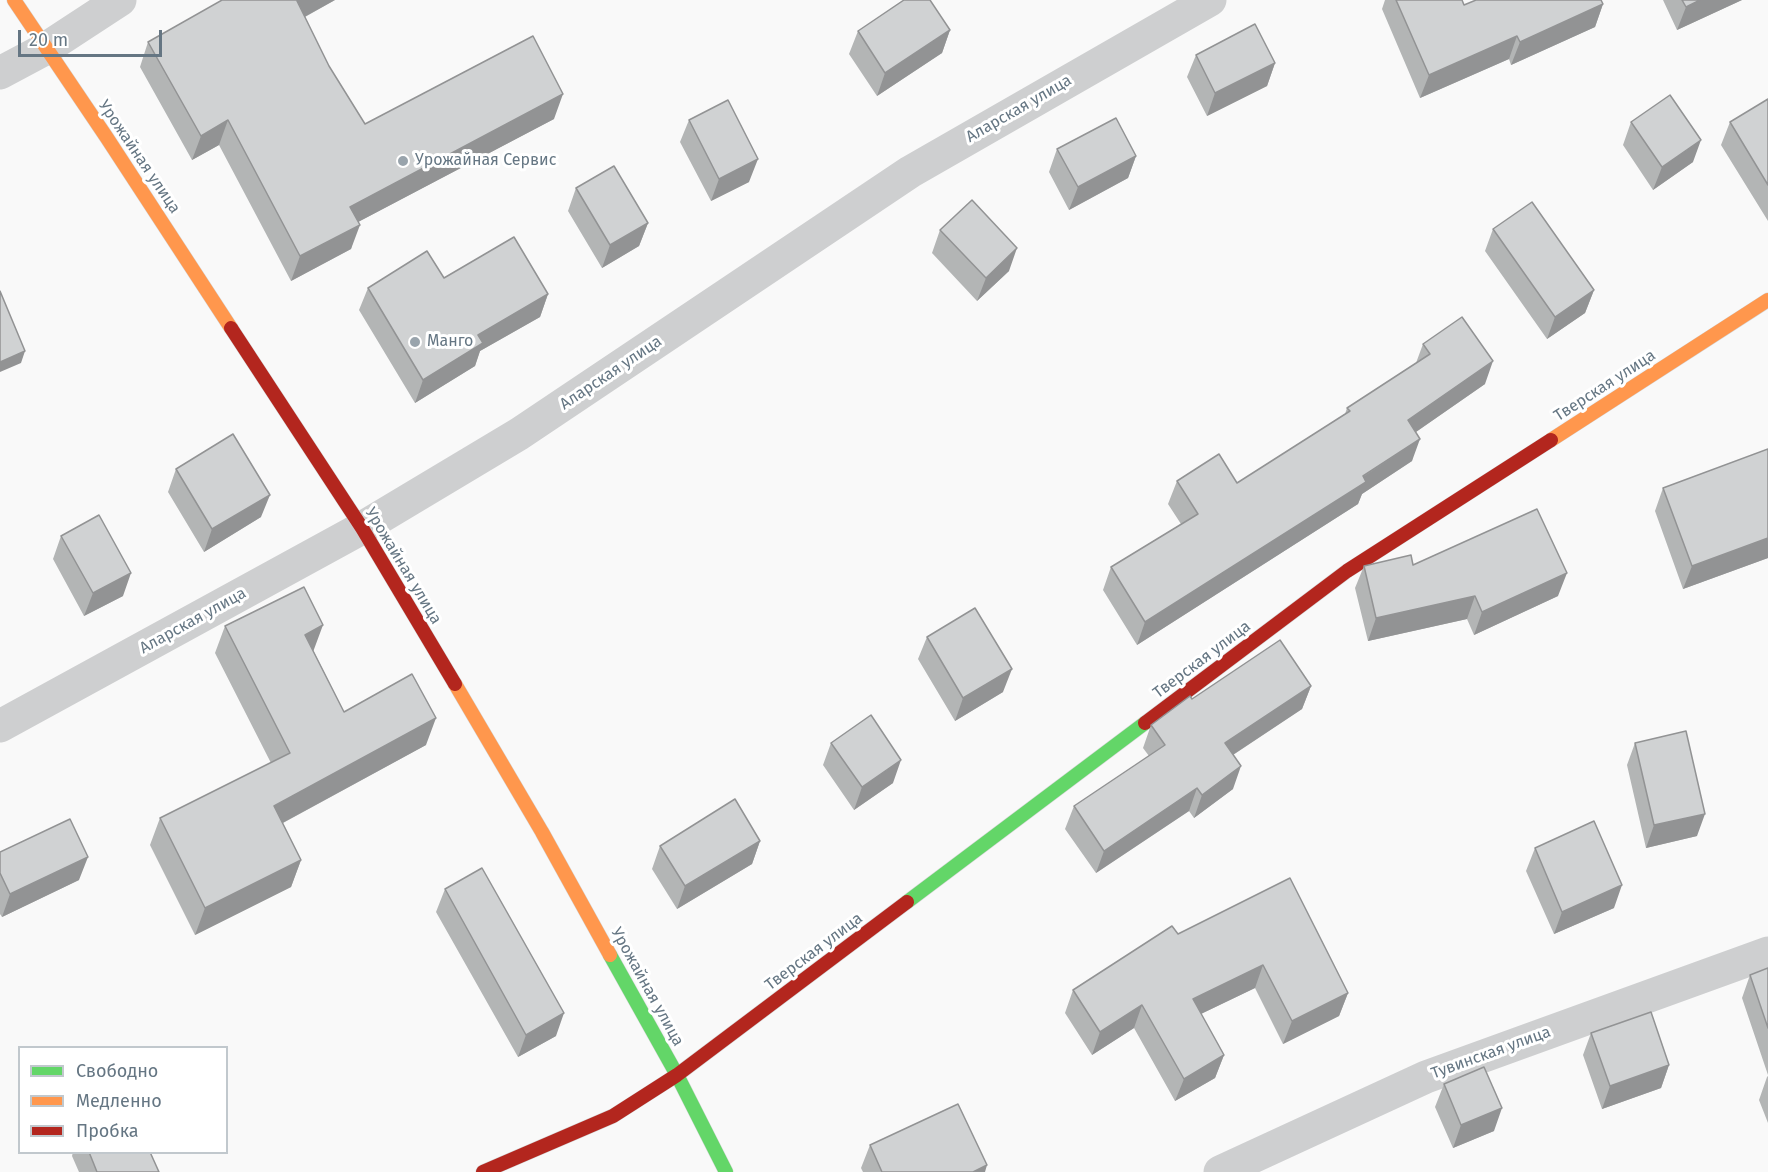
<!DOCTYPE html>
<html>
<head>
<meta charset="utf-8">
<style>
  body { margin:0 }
  #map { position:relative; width:1768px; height:1172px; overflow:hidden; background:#f9f9f9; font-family:"Fira Sans",sans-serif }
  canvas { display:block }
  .legend { position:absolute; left:18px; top:1046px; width:210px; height:108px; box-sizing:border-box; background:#fff; border:2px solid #c1c8cd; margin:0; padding:8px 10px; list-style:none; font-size:18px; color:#657683 }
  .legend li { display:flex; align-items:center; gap:12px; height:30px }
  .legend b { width:30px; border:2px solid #c1c8cd }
  .scale { position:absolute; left:18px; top:30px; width:144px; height:27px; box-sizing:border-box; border:3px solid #657683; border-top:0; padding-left:8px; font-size:18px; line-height:21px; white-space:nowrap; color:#657683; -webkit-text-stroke:4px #fff; paint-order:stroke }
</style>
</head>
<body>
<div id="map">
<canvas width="1768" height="1172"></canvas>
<ul class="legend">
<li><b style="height:8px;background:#63d668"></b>Свободно</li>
<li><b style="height:8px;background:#ff974d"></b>Медленно</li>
<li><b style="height:8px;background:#b3261e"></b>Пробка</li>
</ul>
<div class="scale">20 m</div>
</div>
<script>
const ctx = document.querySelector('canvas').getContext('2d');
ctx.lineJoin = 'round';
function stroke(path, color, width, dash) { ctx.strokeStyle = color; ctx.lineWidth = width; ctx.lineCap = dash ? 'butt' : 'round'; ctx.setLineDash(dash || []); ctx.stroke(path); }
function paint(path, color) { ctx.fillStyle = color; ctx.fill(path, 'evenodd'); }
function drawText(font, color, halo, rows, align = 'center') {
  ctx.font = font + ' "Fira Sans",sans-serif'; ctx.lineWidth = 6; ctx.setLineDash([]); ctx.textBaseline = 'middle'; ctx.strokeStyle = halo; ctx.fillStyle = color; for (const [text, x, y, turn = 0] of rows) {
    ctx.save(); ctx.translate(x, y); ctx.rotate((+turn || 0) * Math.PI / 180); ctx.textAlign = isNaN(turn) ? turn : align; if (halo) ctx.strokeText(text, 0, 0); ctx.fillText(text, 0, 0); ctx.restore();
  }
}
const street = new Path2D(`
  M 0,73 L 45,49 L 120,0
  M 0,726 L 362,528 L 519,434 L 910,172 L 1210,0
  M 1220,1172 L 1426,1077 L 1768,953`);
const fast = new Path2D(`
  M 907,902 L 1145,723
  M 610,955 L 677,1075 L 726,1172`);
const slow = new Path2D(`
  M 14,0 L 107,138 L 231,328
  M 1551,440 L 1768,300
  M 455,684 L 542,832 L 610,955`);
const jam = new Path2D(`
  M 231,328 L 362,528 L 455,684
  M 1145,723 L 1347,571 L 1551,440
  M 483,1172 L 613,1116 L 677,1075 L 907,902`);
const wall = new Path2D(`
  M 335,0 L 305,17 L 329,66 L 365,124 L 554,119 L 358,222 L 351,249 L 291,281 L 219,145 L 192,160 L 140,67 L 148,42 Z
  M 1385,0 L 1462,0 L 1464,5 L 1603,4 L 1595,27 L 1511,65 L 1509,59 L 1420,98 L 1382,9 Z
  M 1663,0 L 1742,0 L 1677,30 Z
  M 950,30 L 942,53 L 877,96 L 849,54 L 858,31 Z
  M 1196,55 L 1275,63 L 1267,86 L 1207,116 L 1187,77 Z
  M 1768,99 L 1768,221 L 1721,145 L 1730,122 Z
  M 689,120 L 749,182 L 711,201 L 680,142 Z
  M 1631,122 L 1693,162 L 1653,190 L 1623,145 Z
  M 1057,149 L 1136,156 L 1128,178 L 1069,210 L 1049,172 Z
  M 576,188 L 648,223 L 639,246 L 602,268 L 568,211 Z
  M 1493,229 L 1594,290 L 1585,313 L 1547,339 L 1485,251 Z
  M 940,230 L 1009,271 L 977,301 L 932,253 Z
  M 444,278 L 548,294 L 540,317 L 480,351 L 475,366 L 415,403 L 359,310 L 368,288 Z
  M 1423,344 L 1485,384 L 1416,432 L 1412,461 L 1362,494 L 1358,504 L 1137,645 L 1103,590 L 1111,567 L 1181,524 L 1168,504 L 1177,481 L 1237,483 L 1345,414 L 1347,408 L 1416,363 Z
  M 1768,449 L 1768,558 L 1683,589 L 1655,511 L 1663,488 Z
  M 176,469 L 261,517 L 204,552 L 168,492 Z
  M 61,536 L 123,596 L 84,616 L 53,559 Z
  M 1413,565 L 1558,596 L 1474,635 L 1467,619 L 1368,641 L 1355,588 L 1364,566 Z
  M 225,626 L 314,652 L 344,712 L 426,745 L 283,823 L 301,860 L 291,887 L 195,935 L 150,845 L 160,818 L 271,763 L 215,653 Z
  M 927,637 L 1003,692 L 955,721 L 918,659 Z
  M 1311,686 L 1302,709 L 1233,755 L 1233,789 L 1194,818 L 1189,811 L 1096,873 L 1065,829 L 1074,806 L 1149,756 L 1143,748 L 1151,725 L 1192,699 Z
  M 831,743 L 893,783 L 854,810 L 823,765 Z
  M 1635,743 L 1697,836 L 1646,848 L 1627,765 Z
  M 760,841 L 752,864 L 677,909 L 652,869 L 660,846 Z
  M 1535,848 L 1614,908 L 1554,934 L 1526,871 Z
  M 0,852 L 79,880 L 2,917 L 0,914 Z
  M 445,889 L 556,1036 L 518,1057 L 436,912 Z
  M 1178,934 L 1348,993 L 1339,1016 L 1283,1044 L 1255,988 L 1201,1014 L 1224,1055 L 1215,1078 L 1175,1101 L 1134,1028 L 1092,1055 L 1065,1013 L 1073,990 Z
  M 1768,968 L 1768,1075 L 1742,998 L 1750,975 Z
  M 1591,1033 L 1669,1065 L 1661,1088 L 1602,1109 L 1583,1055 Z
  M 1768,1076 L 1768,1123 L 1759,1100 L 1767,1077 Z
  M 1444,1084 L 1494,1131 L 1453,1148 L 1435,1107 Z
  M 870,1145 L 985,1172 L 863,1172 L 861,1168 Z
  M 73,1152 L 150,1152 L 159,1172 L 79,1172 L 72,1156 Z`);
const shadedWall = new Path2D(`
  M 300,0 L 335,0 L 288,26 L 297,1 Z
  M 1700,0 L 1742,0 L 1677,30 L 1686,7 Z
  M 1603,4 L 1595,27 L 1511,65 L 1520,42 Z
  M 950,30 L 942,53 L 877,96 L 885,73 Z
  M 1517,36 L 1509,59 L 1420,98 L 1429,75 Z
  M 1275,63 L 1267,86 L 1207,116 L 1215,93 Z
  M 563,94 L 554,119 L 341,231 L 350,207 Z
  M 228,120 L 219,145 L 192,160 L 201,136 Z
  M 1701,140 L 1693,162 L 1653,190 L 1662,167 Z
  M 1136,156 L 1128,178 L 1069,210 L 1078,187 Z
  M 758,159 L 749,182 L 711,201 L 719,179 Z
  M 648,223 L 639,246 L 602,268 L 610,245 Z
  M 360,225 L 351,249 L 291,281 L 300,256 Z
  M 1017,248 L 1009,271 L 977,301 L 986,278 Z
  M 1594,290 L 1585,313 L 1547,339 L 1555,317 Z
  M 548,294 L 540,317 L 480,351 L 475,366 L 415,403 L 423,380 L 478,335 Z
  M 25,351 L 21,363 L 0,372 L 0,362 Z
  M 1493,361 L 1485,384 L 1400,443 L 1408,420 Z
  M 1420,439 L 1412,461 L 1362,494 L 1358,504 L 1137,645 L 1145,622 Z
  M 270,495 L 261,517 L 204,552 L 212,529 Z
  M 1768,538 L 1768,558 L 1683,589 L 1692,566 Z
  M 131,573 L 123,596 L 84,616 L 93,593 Z
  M 1567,573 L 1558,596 L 1474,635 L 1482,612 Z
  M 1475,596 L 1467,619 L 1368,641 L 1376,618 Z
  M 323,625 L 313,652 L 305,635 Z
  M 1012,669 L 1003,692 L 955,721 L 963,698 Z
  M 1311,686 L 1302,709 L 1216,766 L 1225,743 Z
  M 436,718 L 426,745 L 264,833 L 274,806 Z
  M 901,760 L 893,783 L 854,810 L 862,787 Z
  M 1241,766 L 1233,789 L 1194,818 L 1202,795 Z
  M 1197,788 L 1189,811 L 1096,873 L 1104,851 Z
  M 1705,814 L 1697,836 L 1646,848 L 1654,825 Z
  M 760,841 L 752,864 L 677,909 L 685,886 Z
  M 88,857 L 79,880 L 2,917 L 10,894 Z
  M 301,860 L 291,887 L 195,935 L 205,908 Z
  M 1622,885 L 1614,908 L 1554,934 L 1562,912 Z
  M 1263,965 L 1255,988 L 1184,1022 L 1193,999 Z
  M 1348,993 L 1339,1016 L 1283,1044 L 1292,1021 Z
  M 1142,1005 L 1134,1028 L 1092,1055 L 1100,1032 Z
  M 564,1013 L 556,1036 L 518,1057 L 526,1035 Z
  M 1224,1055 L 1215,1078 L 1175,1101 L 1184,1079 Z
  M 1669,1065 L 1661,1088 L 1602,1109 L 1610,1086 Z
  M 1502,1108 L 1494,1131 L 1453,1148 L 1461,1125 Z
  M 987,1165 L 985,1172 L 973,1172 Z`);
const building = new Path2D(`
  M 222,0 L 300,0 L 297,1 L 329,66 L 365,124 L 533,36 L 563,94 L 350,207 L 360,225 L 300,256 L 228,120 L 201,136 L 148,42 Z
  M 904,0 L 930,0 L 950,30 L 885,73 L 858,31 Z
  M 1396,0 L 1462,0 L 1464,5 L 1476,0 L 1601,0 L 1603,4 L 1520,42 L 1517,36 L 1429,75 Z
  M 1682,0 L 1700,0 L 1686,7 Z
  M 1255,24 L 1275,63 L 1215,93 L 1196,55 Z
  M 1670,95 L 1701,140 L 1662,167 L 1631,122 Z
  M 1768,99 L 1768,185 L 1730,122 Z
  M 728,100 L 758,159 L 719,179 L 689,120 Z
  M 1116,118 L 1136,156 L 1078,187 L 1057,149 Z
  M 614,166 L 648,223 L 610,245 L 576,188 Z
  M 972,200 L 1017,248 L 986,278 L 940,230 Z
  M 1532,202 L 1594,290 L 1555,317 L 1493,229 Z
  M 514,237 L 548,294 L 478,335 L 483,343 L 423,380 L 368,288 L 427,251 L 444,278 Z
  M 0,291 L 25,351 L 0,362 Z
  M 1462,317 L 1493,361 L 1408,420 L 1420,439 L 1363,476 L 1366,482 L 1145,622 L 1111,567 L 1198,514 L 1177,481 L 1219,454 L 1237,483 L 1350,411 L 1347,408 L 1430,354 L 1423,344 Z
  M 233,434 L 270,495 L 212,529 L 176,469 Z
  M 1768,449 L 1768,538 L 1692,566 L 1663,488 Z
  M 1537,509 L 1567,573 L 1482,612 L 1475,596 L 1376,618 L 1364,566 L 1411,555 L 1413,565 Z
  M 99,515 L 131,573 L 93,593 L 61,536 Z
  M 304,587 L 323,625 L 305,635 L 344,712 L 412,674 L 436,718 L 274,806 L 301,860 L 205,908 L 160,818 L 290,753 L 225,626 Z
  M 975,608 L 1012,669 L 963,698 L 927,637 Z
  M 1280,640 L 1311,686 L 1225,743 L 1241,766 L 1202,795 L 1197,788 L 1104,851 L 1074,806 L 1165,745 L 1151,725 L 1190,696 L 1192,699 Z
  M 871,715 L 901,760 L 862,787 L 831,743 Z
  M 1686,731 L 1705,814 L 1654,825 L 1635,743 Z
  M 735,799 L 760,841 L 685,886 L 660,846 Z
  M 70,819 L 88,857 L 10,894 L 0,873 L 0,852 Z
  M 1594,821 L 1622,885 L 1562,912 L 1535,848 Z
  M 482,868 L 564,1013 L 526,1035 L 445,889 Z
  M 1290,878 L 1348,993 L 1292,1021 L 1263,965 L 1193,999 L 1224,1055 L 1184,1079 L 1142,1005 L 1100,1032 L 1073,990 L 1172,926 L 1178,934 Z
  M 1768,968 L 1768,1028 L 1750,975 Z
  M 1651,1012 L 1669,1065 L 1610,1086 L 1591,1033 Z
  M 1484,1067 L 1502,1108 L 1461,1125 L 1444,1084 Z
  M 958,1104 L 987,1165 L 973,1172 L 882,1172 L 870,1145 Z
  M 89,1152 L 150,1152 L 159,1172 L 97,1172 Z`);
const markers = [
  [403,161,6,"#99a4ac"],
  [415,342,6,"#99a4ac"]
];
const streetNames = [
  ["Аларская улица",1019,109,-30],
  ["Урожайная улица",139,157,56],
  ["Аларская улица",611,373,-34],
  ["Тверская улица",1605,386,-33],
  ["Урожайная улица",403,566,59],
  ["Аларская улица",193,621,-29],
  ["Тверская улица",1202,660,-37],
  ["Тверская улица",814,952,-37],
  ["Урожайная улица",647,987,61],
  ["Тувинская улица",1491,1053,-20]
];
const poiNames = [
  ["Урожайная Сервис",415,161],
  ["Манго",427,342]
];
stroke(fast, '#d5d6d7', 15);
stroke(slow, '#d5d6d7', 15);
stroke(jam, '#d5d6d7', 15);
stroke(street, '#cecfd0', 33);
stroke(fast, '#63d668', 14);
stroke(slow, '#ff974d', 14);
stroke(jam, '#b3261e', 14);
paint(wall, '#b3b5b5');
paint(shadedWall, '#929394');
paint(building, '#d0d2d3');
stroke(building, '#929394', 1.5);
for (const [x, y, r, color] of markers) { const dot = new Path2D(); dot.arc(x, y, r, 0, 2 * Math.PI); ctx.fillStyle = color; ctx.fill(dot); stroke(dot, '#fff', 2); }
drawText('16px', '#657683', '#fff', streetNames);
drawText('16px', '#657683', '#fff', poiNames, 'left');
</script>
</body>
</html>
